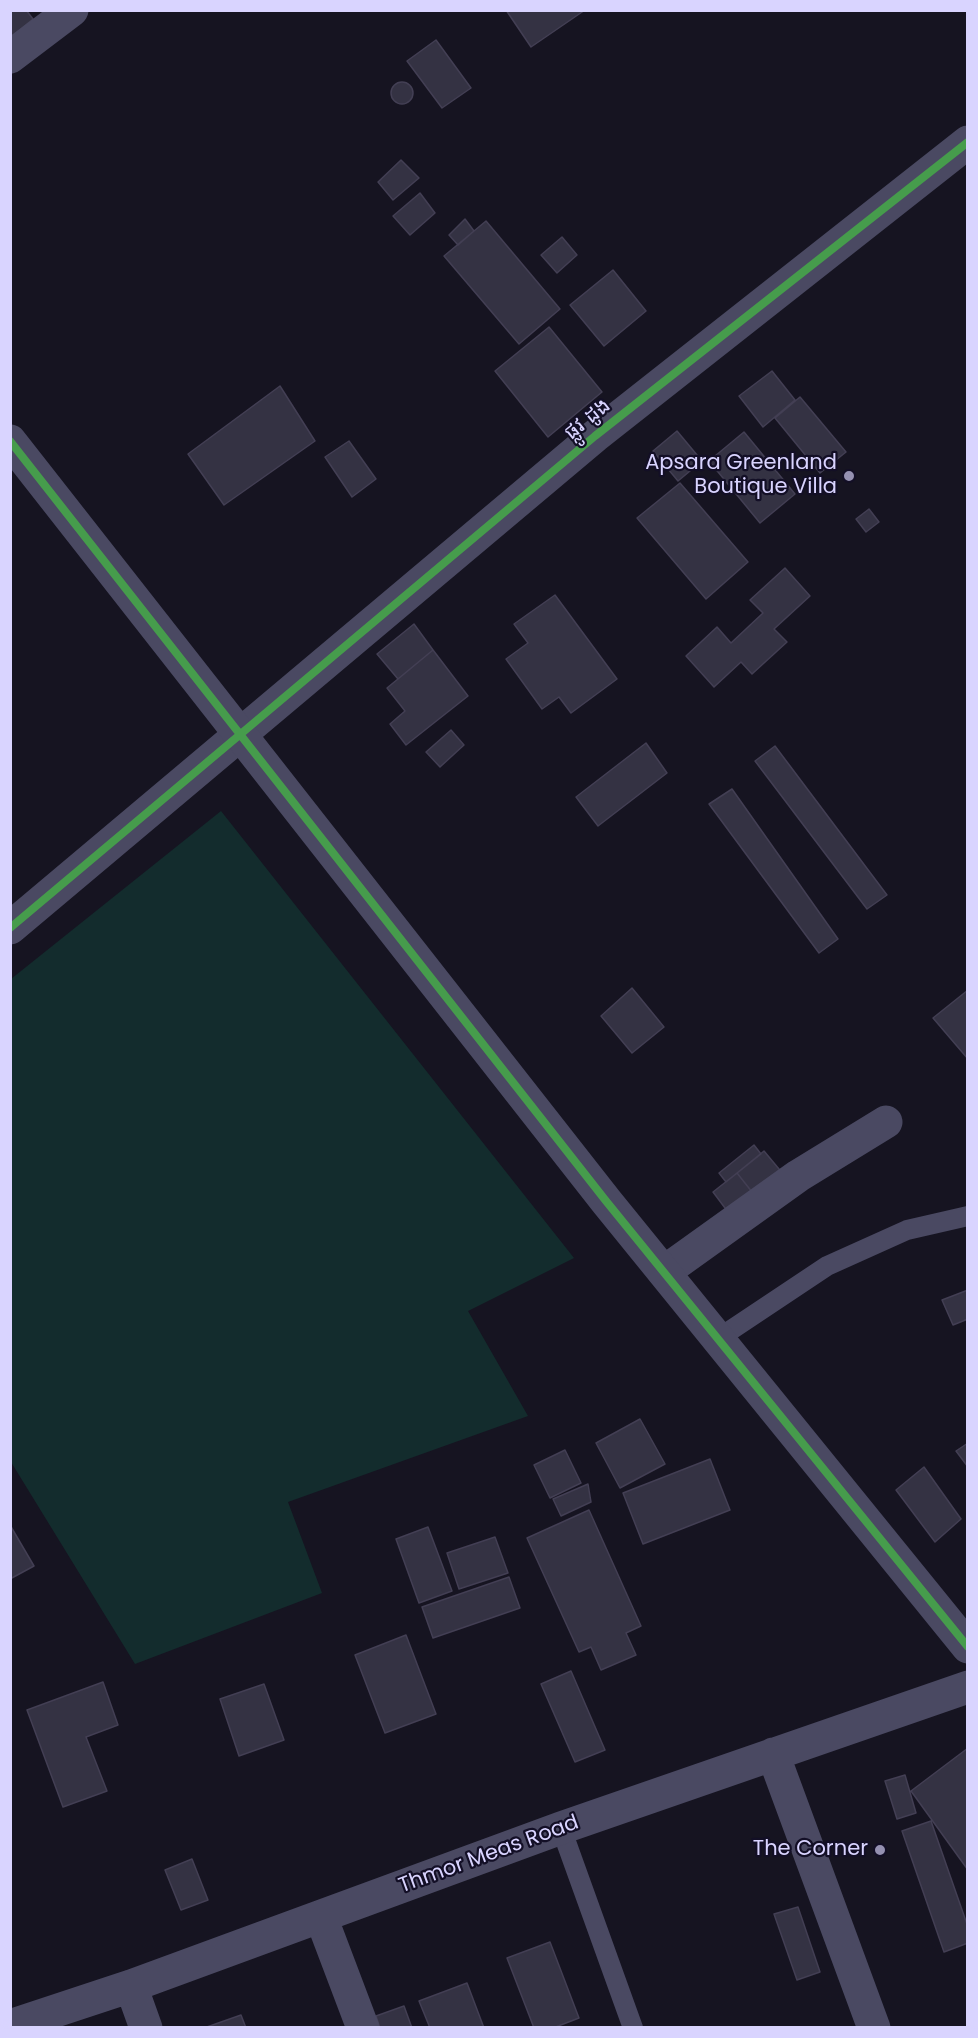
<!DOCTYPE html>
<html>
<head>
<meta charset="utf-8">
<style>
  body { margin:0 }
  #map { position:relative; width:978px; height:2038px; overflow:hidden; background:#161421; font-family:Poppins,sans-serif }
  canvas { display:block }
  .frame { position:absolute; inset:0; border:12px solid #d9d4ff; pointer-events:none }
</style>
</head>
<body>
<div id="map">
<canvas width="978" height="2038"></canvas>
<div class="frame"></div>
</div>
<script>
const ctx = document.querySelector('canvas').getContext('2d');
ctx.lineJoin = 'round';
function paint(path, color) { ctx.fillStyle = color; ctx.fill(path, 'evenodd'); }
function stroke(path, color, width, dash) { ctx.strokeStyle = color; ctx.lineWidth = width; ctx.lineCap = dash ? 'butt' : 'round'; ctx.setLineDash(dash || []); ctx.stroke(path); }
function drawText(font, color, halo, rows, align = 'center') {
  ctx.font = font + ' Poppins,"Noto Sans Khmer",sans-serif'; ctx.lineWidth = 4.5; ctx.setLineDash([]); ctx.textBaseline = 'middle'; ctx.strokeStyle = halo; ctx.fillStyle = color; for (const [text, x, y, turn = 0] of rows) {
    ctx.save(); ctx.translate(x, y); ctx.rotate((+turn || 0) * Math.PI / 180); ctx.textAlign = isNaN(turn) ? turn : align; if (halo) ctx.strokeText(text, 0, 0); ctx.fillText(text, 0, 0); ctx.restore();
  }
}
const green = new Path2D(`
  M 221,811 L 574,1258 L 468,1311 L 528,1416 L 288,1502 L 322,1593 L 135,1664 L 11,1462 L 11,979 Z`);
const building = new Path2D(`
  M 10,10 L 26,10 L 33,19 L 10,38 Z
  M 506,10 L 585,10 L 531,47 Z
  M 436,40 L 471,88 L 442,108 L 407,61 Z
  M391 93a11 11 0 1 1 22 0a11 11 0 1 1-22 0Z
  M 401,160 L 419,178 L 393,200 L 378,182 Z
  M 420,193 L 435,213 L 410,235 L 393,216 Z
  M 465,219 L 474,231 L 458,245 L 449,235 Z
  M 486,221 L 560,309 L 519,344 L 444,256 Z
  M 562,237 L 577,255 L 557,273 L 541,255 Z
  M 613,270 L 646,311 L 604,346 L 570,305 Z
  M 549,327 L 602,392 L 548,437 L 495,371 Z
  M 772,371 L 795,400 L 763,427 L 739,396 Z
  M 280,386 L 315,441 L 224,505 L 188,454 Z
  M 800,397 L 846,452 L 820,473 L 775,418 Z
  M 677,431 L 702,461 L 678,481 L 653,451 Z
  M 744,432 L 795,494 L 760,523 L 709,461 Z
  M 349,441 L 376,479 L 352,497 L 325,457 Z
  M 680,483 L 748,562 L 706,599 L 637,518 Z
  M 869,509 L 879,522 L 866,532 L 856,519 Z
  M 785,568 L 810,596 L 774,629 L 787,642 L 752,674 L 741,662 L 714,687 L 686,656 L 717,627 L 731,643 L 763,613 L 750,600 Z
  M 555,595 L 617,679 L 571,713 L 559,697 L 542,709 L 506,659 L 528,643 L 514,624 Z
  M 414,624 L 433,650 L 398,679 L 377,654 Z
  M 433,650 L 468,696 L 406,745 L 390,724 L 405,711 L 387,688 Z
  M 451,730 L 464,745 L 440,767 L 426,752 Z
  M 646,743 L 667,773 L 598,826 L 576,797 Z
  M 775,746 L 887,895 L 867,909 L 755,761 Z
  M 732,789 L 838,939 L 819,953 L 709,804 Z
  M 632,988 L 664,1027 L 632,1053 L 601,1016 Z
  M 968,990 L 968,1059 L 933,1018 Z
  M 754,1145 L 761,1154 L 726,1182 L 719,1173 Z
  M 764,1151 L 784,1175 L 756,1197 L 737,1173 Z
  M 737,1173 L 756,1197 L 731,1216 L 713,1192 Z
  M 968,1290 L 968,1319 L 953,1325 L 942,1300 Z
  M 640,1419 L 665,1464 L 620,1488 L 596,1443 Z
  M 968,1443 L 968,1467 L 956,1451 Z
  M 565,1450 L 581,1483 L 550,1498 L 534,1465 Z
  M 710,1459 L 730,1510 L 643,1544 L 623,1493 Z
  M 924,1467 L 961,1519 L 935,1542 L 896,1490 Z
  M 588,1484 L 591,1502 L 561,1516 L 553,1499 Z
  M 589,1510 L 641,1626 L 626,1633 L 636,1655 L 601,1670 L 591,1647 L 579,1652 L 527,1538 Z
  M 10,1525 L 34,1566 L 10,1579 Z
  M 428,1527 L 452,1591 L 419,1603 L 396,1539 Z
  M 495,1537 L 508,1573 L 459,1589 L 447,1553 Z
  M 509,1577 L 520,1608 L 433,1638 L 422,1607 Z
  M 406,1635 L 436,1714 L 385,1733 L 355,1655 Z
  M 571,1671 L 605,1750 L 575,1762 L 541,1684 Z
  M 103,1682 L 118,1725 L 86,1737 L 107,1791 L 63,1807 L 27,1710 Z
  M 264,1684 L 284,1740 L 239,1756 L 220,1699 Z
  M 968,1748 L 968,1870 L 911,1791 Z
  M 905,1775 L 916,1813 L 897,1819 L 885,1781 Z
  M 931,1821 L 968,1927 L 968,1943 L 944,1952 L 902,1831 Z
  M 192,1859 L 208,1900 L 181,1910 L 165,1870 Z
  M 798,1907 L 820,1972 L 797,1980 L 774,1914 Z
  M 550,1942 L 579,2018 L 553,2028 L 534,2028 L 507,1958 Z
  M 467,1983 L 484,2028 L 430,2028 L 419,2001 Z
  M 404,2006 L 412,2028 L 380,2028 L 376,2016 Z
  M 241,2015 L 246,2028 L 204,2028 Z`);
const service = new Path2D(`
  M 719,1338 L 827,1266 L 907,1230 L 968,1216
  M 561,1828 L 633,2028`);
const minor = new Path2D(`
  M 10,57 L 72,10
  M 10,928 L 595,436 L 968,142
  M 664,1272 L 798,1176 L 886,1122
  M 773,1754 L 874,2028
  M 321,1917 L 363,2028
  M 131,1986 L 146,2028
  M 10,2026 L 131,1986 L 561,1828 L 968,1687`);
const tertiary = new Path2D(`
  M 10,441 L 606,1201 L 968,1647`);
const cycleway = new Path2D(`
  M 10,441 L 606,1201 L 968,1647
  M 10,928 L 595,436 L 968,142`);
const markers = [
  [849,476,6,"#9591b1"],
  [880,1850,6,"#9591b1"]
];
const streetNames = [
  ["ផ្លូវ ដូង",588,420,-39],
  ["Thmor Meas Road",489,1855,-20]
];
const poiNames = [
  ["Apsara Greenland",837,464],
  ["Boutique Villa",837,488],
  ["The Corner",868,1850]
];
paint(green, '#132c2d');
paint(building, '#343243');
stroke(building, '#433f54', 1.5);
stroke(service, '#4a4962', 20);
stroke(minor, '#4a4962', 33);
stroke(tertiary, '#4a4962', 33);
stroke(cycleway, '#469c4c', 8);
for (const [x, y, r, color] of markers) { const dot = new Path2D(); dot.arc(x, y, r, 0, 2 * Math.PI); ctx.fillStyle = color; ctx.fill(dot); stroke(dot, '#130f26', 2); }
drawText('21px', '#d9d4ff', '#130f26', streetNames);
drawText('21px', '#d9d4ff', '#130f26', poiNames, 'right');
</script>
</body>
</html>
